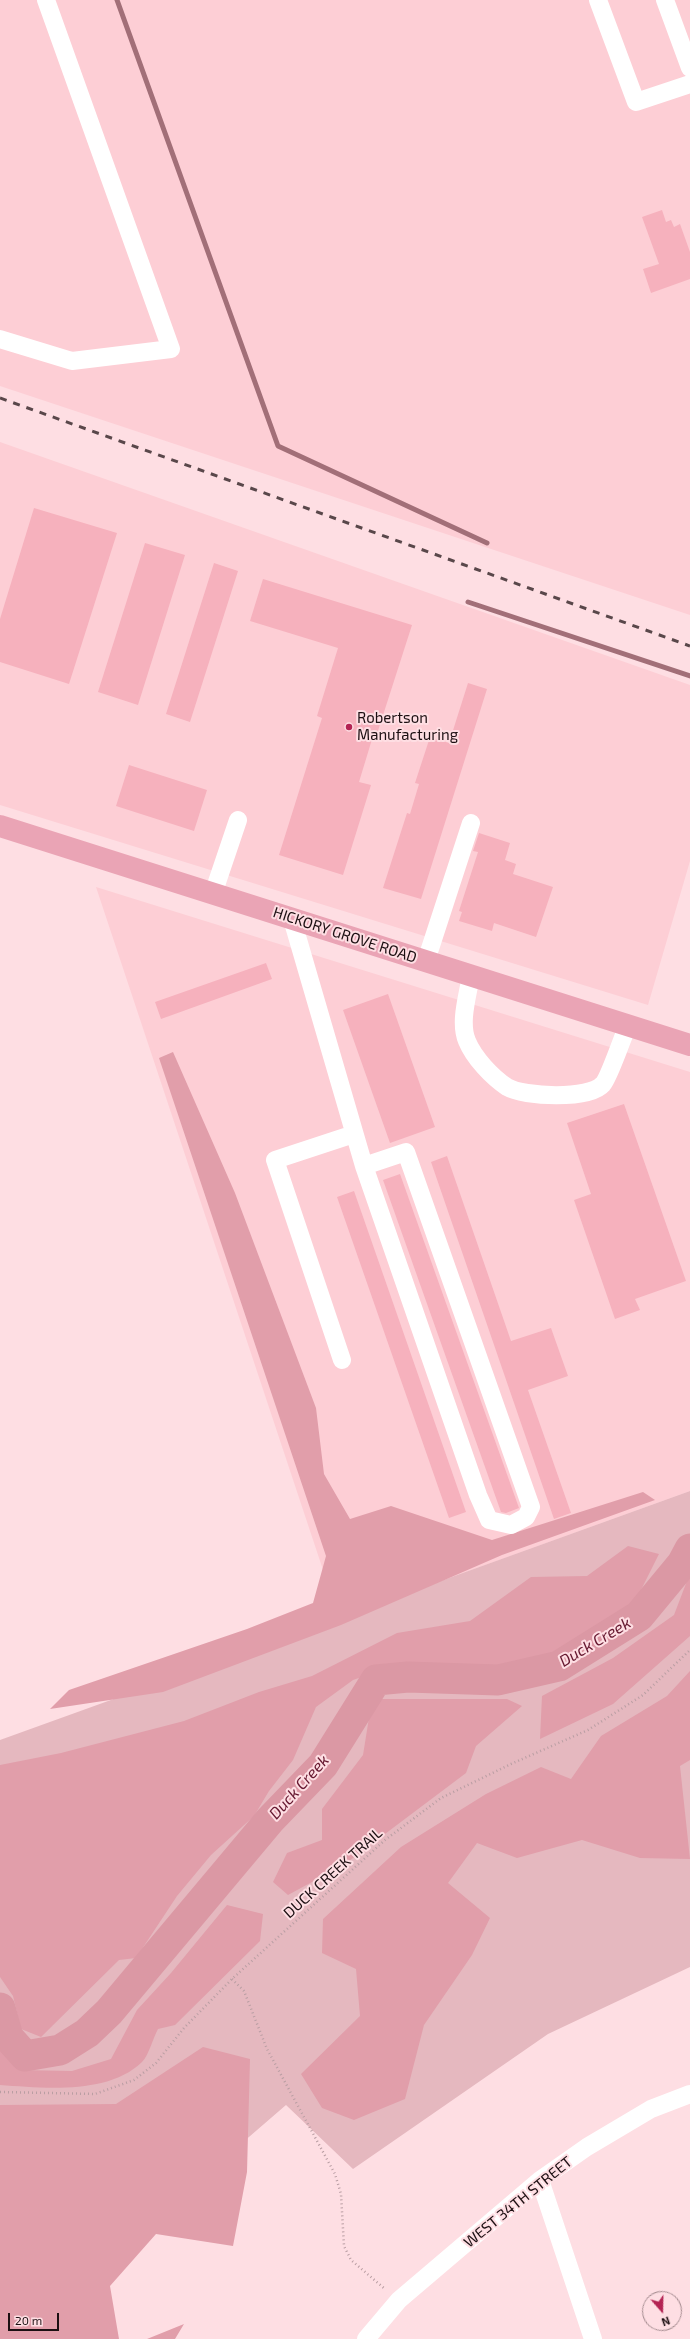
<!DOCTYPE html>
<html>
<head>
<meta charset="utf-8">
<style>
  body { margin:0 }
  #map { position:relative; width:690px; height:2339px; overflow:hidden; background:#fedee3; font-family:"Exo 2",sans-serif }
  canvas { display:block }
  .north { position:absolute; left:642px; top:2291px; width:40px; height:40px; box-sizing:border-box; background:#fedee3; border:1px solid #a48b8f; border-radius:50%; rotate:160deg; font-size:11px; font-weight:700; line-height:16px; text-align:center; color:#1c0f12 }
  .north::after { content:''; display:block; margin:auto; width:14px; height:18px; background:#b32353; clip-path:polygon(50% 0,100% 100%,50% 72%,0 100%) }
  .scale { position:absolute; left:8px; top:2313px; width:51px; height:18px; box-sizing:border-box; border:2px solid #1c0f12; border-top:0; padding-left:5px; font-size:12px; line-height:14px; white-space:nowrap; color:#1c0f12; -webkit-text-stroke:3px #fedee3; paint-order:stroke }
</style>
</head>
<body>
<div id="map">
<canvas width="690" height="2339"></canvas>
<div class="north">N</div>
<div class="scale">20 m</div>
</div>
<script>
const ctx = document.querySelector('canvas').getContext('2d');
ctx.lineJoin = 'round';
function paint(path, color) { ctx.fillStyle = color; ctx.fill(path, 'evenodd'); }
function stroke(path, color, width, dash) { ctx.strokeStyle = color; ctx.lineWidth = width; ctx.lineCap = dash ? 'butt' : 'round'; ctx.setLineDash(dash || []); ctx.stroke(path); }
function drawText(font, color, halo, rows, align = 'center') {
  ctx.font = font + ' "Exo 2",sans-serif'; ctx.lineWidth = 4; ctx.setLineDash([]); ctx.textBaseline = 'middle'; ctx.strokeStyle = halo; ctx.fillStyle = color; for (const [text, x, y, turn = 0] of rows) {
    ctx.save(); ctx.translate(x, y); ctx.rotate((+turn || 0) * Math.PI / 180); ctx.textAlign = isNaN(turn) ? turn : align; if (halo) ctx.strokeText(text, 0, 0); ctx.fillText(text, 0, 0); ctx.restore();
  }
}
const built = new Path2D(`
  M 0,0 L 690,0 L 690,615 L 0,386 Z
  M 0,442 L 690,685 L 690,861 L 648,1005 L 0,805 Z
  M 96,887 L 690,1072 L 690,1491 L 339,1618 Z`);
const green = new Path2D(`
  M 690,1491 L 690,1967 L 548,2034 L 353,2169 L 286,2105 L 198,2181 L 0,2198 L 0,1740 Z`);
const forest = new Path2D(`
  M 173,1052 L 235,1193 L 316,1408 L 324,1474 L 350,1519 L 391,1506 L 492,1540 L 643,1492 L 655,1500 L 502,1555 L 341,1625 L 163,1692 L 50,1709 L 69,1690 L 247,1629 L 313,1603 L 326,1556 L 159,1058 Z
  M 628,1546 L 659,1554 L 639,1594 L 610,1625 L 575,1646 L 535,1663 L 481,1673 L 399,1664 L 353,1680 L 316,1707 L 293,1760 L 269,1791 L 254,1816 L 211,1855 L 177,1896 L 136,1958 L 119,1960 L 41,2037 L 21,2029 L 13,1996 L 0,1977 L 0,1765 L 61,1753 L 184,1721 L 259,1692 L 312,1676 L 397,1633 L 470,1621 L 531,1577 L 587,1576 Z
  M 690,1573 L 690,1636 L 613,1704 L 540,1739 L 542,1696 L 613,1658 L 674,1615 Z
  M 690,1671 L 690,1760 L 680,1766 L 690,1859 L 640,1858 L 582,1840 L 517,1858 L 477,1843 L 448,1883 L 490,1918 L 472,1955 L 424,2025 L 405,2099 L 354,2120 L 322,2108 L 301,2074 L 360,2016 L 356,1969 L 322,1953 L 323,1919 L 401,1847 L 486,1794 L 541,1767 L 571,1779 L 601,1736 L 667,1696 Z
  M 372,1699 L 507,1699 L 522,1706 L 476,1746 L 466,1773 L 345,1864 L 288,1895 L 273,1882 L 287,1853 L 322,1840 L 322,1809 L 363,1755 Z
  M 227,1905 L 263,1914 L 260,1941 L 175,2025 L 158,2029 C 153,2038 149,2055 142,2062 C 108,2095 44,2088 0,2085 L 0,2042 L 20,2070 L 72,2071 L 111,2059 L 137,2010 L 171,1973 Z
  M 203,2047 L 250,2059 L 247,2172 L 233,2246 L 156,2234 L 110,2286 L 119,2339 L 0,2339 L 0,2105 L 116,2104 Z
  M 184,2324 L 175,2339 L 147,2339 Z`);
const stream = new Path2D(`
  M 117,0 L 278,446 L 487,543
  M 468,602 L 690,676`);
const river = new Path2D(`
  M 0,2008 L 8,2037 L 25,2056 L 60,2050 L 87,2033 L 109,2012 L 270,1820 L 323,1765 L 376,1680 L 408,1677 L 498,1680 L 559,1666 L 639,1616 L 682,1564 L 690,1549`);
const building = new Path2D(`
  M 662,210 L 666,222 L 671,220 L 674,227 L 680,224 L 690,252 L 690,279 L 651,293 L 643,269 L 659,264 L 642,217 Z
  M 34,508 L 117,533 L 69,684 L 0,662 L 0,619 Z
  M 145,543 L 185,555 L 138,705 L 98,692 Z
  M 214,563 L 238,571 L 190,722 L 166,714 Z
  M 263,579 L 412,625 L 376,737 L 373,736 L 359,782 L 371,785 L 343,875 L 279,855 L 322,718 L 317,716 L 338,648 L 250,621 Z
  M 468,683 L 487,689 L 421,899 L 383,888 L 407,813 L 410,814 L 419,784 L 415,783 L 430,737 L 449,743 Z
  M 129,765 L 207,790 L 194,831 L 116,806 Z
  M 479,833 L 510,843 L 505,860 L 516,864 L 513,874 L 553,887 L 536,937 L 494,923 L 492,931 L 459,921 L 462,912 L 459,911 L 478,852 L 473,851 Z
  M 266,963 L 272,979 L 161,1019 L 155,1002 Z
  M 388,994 L 435,1127 L 390,1143 L 343,1010 Z
  M 624,1104 L 686,1281 L 635,1299 L 640,1310 L 615,1319 L 574,1200 L 591,1194 L 567,1123 Z
  M 447,1156 L 511,1341 L 551,1328 L 568,1376 L 528,1390 L 571,1513 L 554,1519 L 431,1162 Z
  M 400,1174 L 519,1508 L 506,1513 L 501,1512 L 383,1180 Z
  M 354,1191 L 466,1512 L 449,1518 L 337,1197 Z`);
const path = new Path2D(`
  M 232,1979 L 244,1991 L 267,2049 L 335,2174 L 341,2194 L 344,2246 L 351,2260 L 385,2289
  M 0,2092 L 95,2094 L 134,2080 L 156,2063 L 184,2028 L 232,1979 L 385,1840 L 441,1798 L 511,1764 L 588,1730 L 643,1695 L 690,1650`);
const minor = new Path2D(`
  M 598,0 L 636,102 L 690,84
  M 665,0 L 690,68
  M 0,339 L 72,361 L 171,349 L 46,0
  M 213,894 L 238,820
  M 292,919 L 364,1166 L 478,1495 L 489,1520 L 511,1525 L 526,1517 L 531,1507 L 406,1152 L 364,1166
  M 426,961 L 471,823
  M 471,975 C 468,995 459,1022 467,1041 C 474,1058 492,1077 507,1087 C 524,1097 589,1100 603,1084 C 609,1078 623,1036 628,1025
  M 342,1360 L 275,1160 L 354,1134
  M 540,2180 L 593,2339
  M 366,2339 L 399,2300 L 540,2180 L 587,2147 L 651,2109 L 690,2094`);
const major = new Path2D(`
  M 0,826 L 690,1045`);
const rail = new Path2D(`
  M 0,398 L 690,646`);
const markers = [
  [349,727,4,"#b32353"]
];
const poiNames = [
  ["Robertson",357,718],
  ["Manufacturing",357,735]
];
const streetNames = [
  ["HICKORY GROVE ROAD",345,935,18],
  ["DUCK CREEK TRAIL",333,1873,-42],
  ["WEST 34TH STREET",518,2202,-39]
];
const waterNames = [
  ["Duck Creek",595,1642,-31],
  ["Duck Creek",299,1787,-48]
];
paint(built, '#fdced5');
paint(green, '#e5b8bf');
paint(forest, '#e19eaa');
stroke(stream, '#a26f78', 5);
stroke(river, '#db98a4', 31);
paint(building, '#f6b1bd');
stroke(path, '#b99ea3', 2.5, [1, 3]);
stroke(minor, '#fff', 18);
stroke(major, '#eaa4b5', 22);
stroke(rail, '#59474a', 3, [7, 7]);
for (const [x, y, r, color] of markers) { const dot = new Path2D(); dot.arc(x, y, r, 0, 2 * Math.PI); ctx.fillStyle = color; ctx.fill(dot); stroke(dot, '#fedee3', 1.5); }
drawText('15px', '#1c0f12', '#fedee3', poiNames, 'left');
drawText('15px', '#1c0f12', '#fedee3', streetNames);
drawText('italic 16px', '#65172f', '#fedee3', waterNames);
</script>
</body>
</html>
